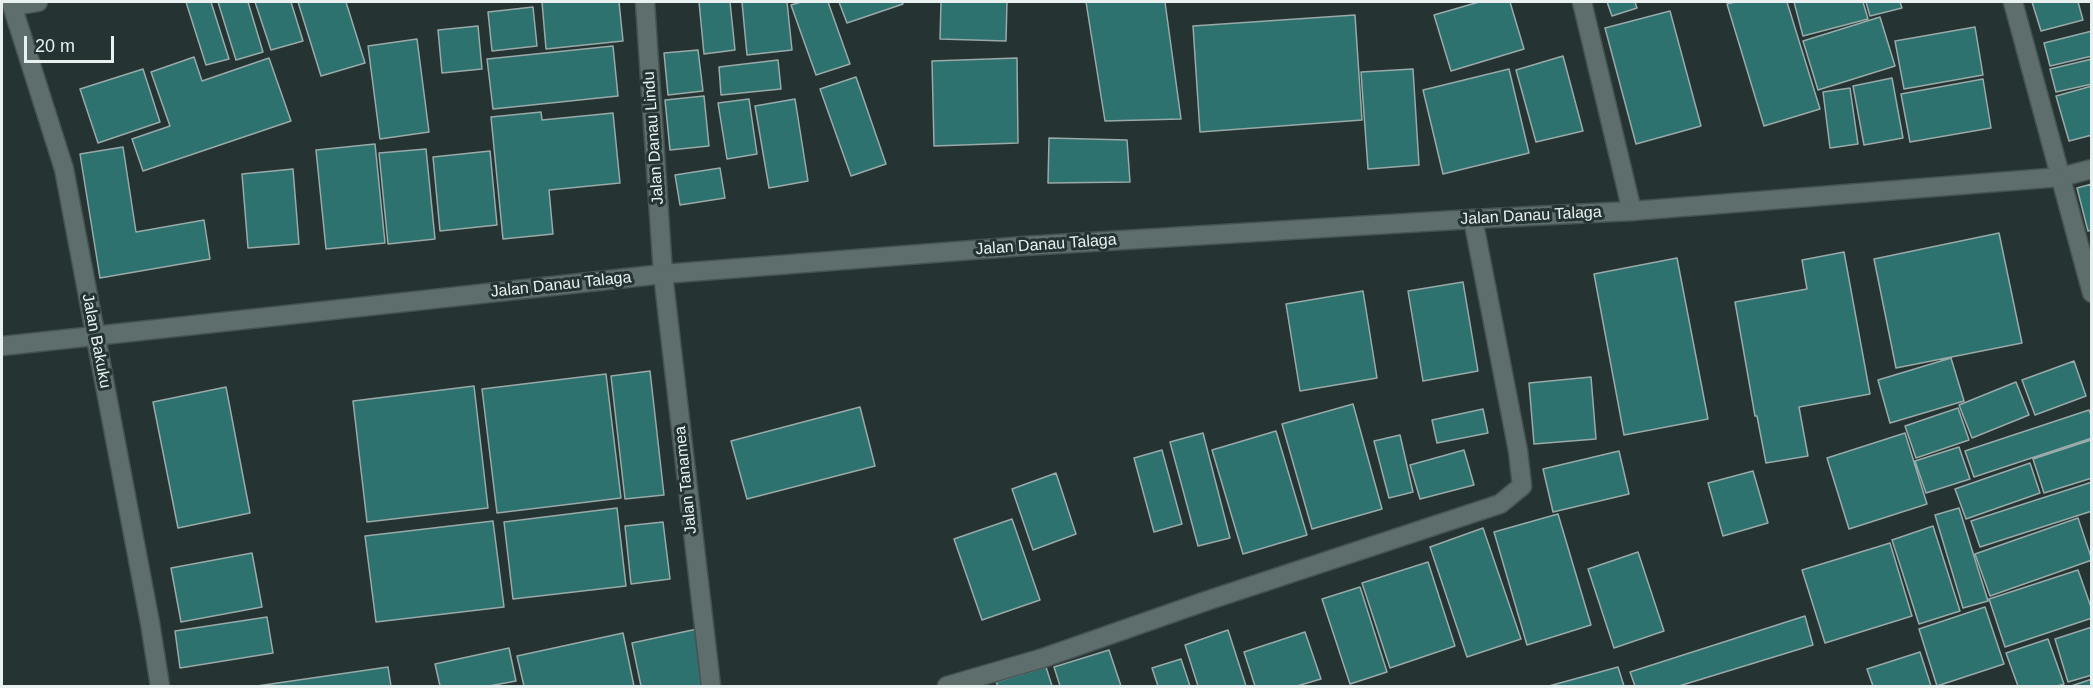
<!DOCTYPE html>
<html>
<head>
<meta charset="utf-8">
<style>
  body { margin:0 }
  #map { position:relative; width:2093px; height:688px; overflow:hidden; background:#253433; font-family:Arial,sans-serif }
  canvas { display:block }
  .frame { position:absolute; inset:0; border:3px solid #e8f1f0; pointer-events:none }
  .scale { position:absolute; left:24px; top:36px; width:90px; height:27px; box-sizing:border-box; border:3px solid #e8f1f0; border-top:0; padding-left:8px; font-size:18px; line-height:21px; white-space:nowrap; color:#e8f1f0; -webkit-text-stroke:4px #253433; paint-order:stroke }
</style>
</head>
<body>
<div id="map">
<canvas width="2093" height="688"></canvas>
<div class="frame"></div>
<div class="scale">20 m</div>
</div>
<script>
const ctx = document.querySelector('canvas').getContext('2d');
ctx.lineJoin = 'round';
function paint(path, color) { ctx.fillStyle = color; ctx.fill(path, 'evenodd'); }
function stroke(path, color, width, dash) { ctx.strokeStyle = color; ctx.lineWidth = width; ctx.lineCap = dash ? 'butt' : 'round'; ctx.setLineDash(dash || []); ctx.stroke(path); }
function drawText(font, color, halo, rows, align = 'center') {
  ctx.font = font + ' Arial,sans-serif'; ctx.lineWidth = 6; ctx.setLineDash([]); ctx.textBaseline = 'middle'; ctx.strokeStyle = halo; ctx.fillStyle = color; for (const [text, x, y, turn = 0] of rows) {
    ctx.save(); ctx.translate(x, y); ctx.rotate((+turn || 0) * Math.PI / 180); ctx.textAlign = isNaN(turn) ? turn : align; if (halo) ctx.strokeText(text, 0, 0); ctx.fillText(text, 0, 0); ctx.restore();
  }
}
const building = new Path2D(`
  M 186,2 L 211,2 L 229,59 L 206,65 Z
  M 218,2 L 248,2 L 263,52 L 236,60 Z
  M 255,2 L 291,2 L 303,41 L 271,50 Z
  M 298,2 L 346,2 L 365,63 L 321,76 Z
  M 542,2 L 619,2 L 623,41 L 546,49 Z
  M 699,2 L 730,2 L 735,50 L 704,54 Z
  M 742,2 L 787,2 L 792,50 L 747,55 Z
  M 801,2 L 828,2 L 850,64 L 816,75 L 791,5 Z
  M 839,2 L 902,2 L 903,4 L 847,23 Z
  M 941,2 L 1007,2 L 1006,41 L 940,39 Z
  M 1086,2 L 1165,2 L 1181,119 L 1105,121 Z
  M 1479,2 L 1510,2 L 1524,49 L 1451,71 L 1434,15 Z
  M 1607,2 L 1635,2 L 1637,8 L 1612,16 Z
  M 1735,2 L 1787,2 L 1820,109 L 1764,126 L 1727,4 Z
  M 1794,2 L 1863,2 L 1868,19 L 1803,36 Z
  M 1866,2 L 1900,2 L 1902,8 L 1870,16 Z
  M 2032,2 L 2078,2 L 2083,20 L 2041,31 Z
  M 533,7 L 537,46 L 492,51 L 488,12 Z
  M 1670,11 L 1701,126 L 1636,144 L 1605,28 Z
  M 1355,15 L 1362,120 L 1200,132 L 1193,26 Z
  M 1880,17 L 1895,66 L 1818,90 L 1803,41 Z
  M 478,26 L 482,69 L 442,73 L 438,30 Z
  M 1975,27 L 1983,75 L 1904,89 L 1895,41 Z
  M 2092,31 L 2092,56 L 2050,66 L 2044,43 Z
  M 417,39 L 429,132 L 380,139 L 368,46 Z
  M 613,46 L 618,96 L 493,109 L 487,59 Z
  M 698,50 L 703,91 L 668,95 L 664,53 Z
  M 1563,56 L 1583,131 L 1536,142 L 1516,70 Z
  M 194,57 L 202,81 L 269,58 L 291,121 L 143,171 L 132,139 L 170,126 L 151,72 Z
  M 1017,58 L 1018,143 L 934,146 L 932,61 Z
  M 2092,59 L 2092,84 L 2056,92 L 2050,69 Z
  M 778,60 L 781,89 L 721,95 L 719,67 Z
  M 143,69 L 160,122 L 98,143 L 80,89 Z
  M 1413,69 L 1419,165 L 1368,169 L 1361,72 Z
  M 1509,69 L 1529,153 L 1443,174 L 1423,90 Z
  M 856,77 L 886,164 L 851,176 L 820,89 Z
  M 1892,78 L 1903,138 L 1864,145 L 1853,86 Z
  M 1983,79 L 1991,128 L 1910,142 L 1901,94 Z
  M 2092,86 L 2092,135 L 2069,141 L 2056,96 Z
  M 1850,88 L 1858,144 L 1830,148 L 1823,92 Z
  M 704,96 L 709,146 L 670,150 L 665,100 Z
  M 749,99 L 757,154 L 727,159 L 718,103 Z
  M 795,99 L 808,181 L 769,188 L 755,106 Z
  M 541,112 L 542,120 L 613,113 L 620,183 L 549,190 L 553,234 L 503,239 L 491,117 Z
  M 1049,138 L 1127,140 L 1130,182 L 1048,183 Z
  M 375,144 L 385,243 L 326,249 L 316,150 Z
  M 123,147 L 136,232 L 204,220 L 210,259 L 100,278 L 80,154 Z
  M 426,149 L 435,239 L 388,244 L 379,153 Z
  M 490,151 L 497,225 L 440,231 L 433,157 Z
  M 720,168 L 725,198 L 680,205 L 675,175 Z
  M 293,169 L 299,244 L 248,248 L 242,174 Z
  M 2092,184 L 2092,230 L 2088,231 L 2077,188 Z
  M 1999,233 L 2022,343 L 1896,368 L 1874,259 Z
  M 1844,252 L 1870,394 L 1799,407 L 1808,456 L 1766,463 L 1757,416 L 1755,416 L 1735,302 L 1807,289 L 1802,260 Z
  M 1677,258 L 1708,419 L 1624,435 L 1594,274 Z
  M 1463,282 L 1478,371 L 1423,381 L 1408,291 Z
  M 1363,291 L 1377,378 L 1300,391 L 1286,304 Z
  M 1951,358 L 1964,401 L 1890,423 L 1878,380 Z
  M 2074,361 L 2086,396 L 2035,415 L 2022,380 Z
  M 650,371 L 664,495 L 625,499 L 611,376 Z
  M 606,374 L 621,498 L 497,513 L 482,389 Z
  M 1591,377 L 1596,439 L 1534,444 L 1529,383 Z
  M 2016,382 L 2029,415 L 1972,438 L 1959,405 Z
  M 474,386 L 488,508 L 367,522 L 353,401 Z
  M 226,387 L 250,513 L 178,528 L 153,402 Z
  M 1353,404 L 1382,509 L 1312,529 L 1282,424 Z
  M 860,407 L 875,466 L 747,499 L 731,441 Z
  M 1958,408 L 1969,440 L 1916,458 L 1905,426 Z
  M 1483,409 L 1488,433 L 1437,443 L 1432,420 Z
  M 2089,410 L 2092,418 L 2092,438 L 1974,477 L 1965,451 Z
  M 1276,431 L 1307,535 L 1243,554 L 1212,450 Z
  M 1203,433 L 1230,538 L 1198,546 L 1170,442 Z
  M 1905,433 L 1927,504 L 1849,529 L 1827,458 Z
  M 1400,435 L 1413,492 L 1389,498 L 1374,441 Z
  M 2091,440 L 2092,478 L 2044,493 L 2033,459 Z
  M 1959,447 L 1970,479 L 1926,493 L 1915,461 Z
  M 1162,450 L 1182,524 L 1154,532 L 1134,458 Z
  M 1464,450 L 1474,485 L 1420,499 L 1410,465 Z
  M 1619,451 L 1629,494 L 1553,512 L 1543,469 Z
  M 2030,463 L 2040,493 L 1966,519 L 1955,489 Z
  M 1753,471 L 1768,523 L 1723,536 L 1708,483 Z
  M 1056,473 L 1076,534 L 1033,550 L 1012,489 Z
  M 2092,482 L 2092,511 L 1980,547 L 1971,521 Z
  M 617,508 L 626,586 L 513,599 L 504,522 Z
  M 1959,508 L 1988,601 L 1963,608 L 1935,515 Z
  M 1558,514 L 1591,625 L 1527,645 L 1494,532 Z
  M 2078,518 L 2092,560 L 1990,596 L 1975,554 Z
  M 1012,519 L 1040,600 L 982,620 L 954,539 Z
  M 493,521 L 504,607 L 376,622 L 365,536 Z
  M 663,522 L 670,579 L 631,584 L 625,526 Z
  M 1933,526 L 1960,611 L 1919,624 L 1892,540 Z
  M 1483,528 L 1521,639 L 1467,657 L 1430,547 Z
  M 1890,543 L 1912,616 L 1825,643 L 1802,570 Z
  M 1638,552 L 1664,631 L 1614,648 L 1588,569 Z
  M 252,553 L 262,607 L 181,622 L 171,568 Z
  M 1428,562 L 1455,646 L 1390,668 L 1362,583 Z
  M 2078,570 L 2092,610 L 2092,618 L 2005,647 L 1989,599 Z
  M 1360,587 L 1387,672 L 1350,684 L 1322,599 Z
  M 1985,607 L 2004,664 L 1937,686 L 1919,629 Z
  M 1805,616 L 1813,645 L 1679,686 L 1635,686 L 1630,672 Z
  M 267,617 L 273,653 L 180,668 L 175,631 Z
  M 2092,627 L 2092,675 L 2068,682 L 2055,639 Z
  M 697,629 L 710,686 L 641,686 L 632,643 Z
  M 1228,630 L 1246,686 L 1198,686 L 1185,645 Z
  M 1305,632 L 1321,679 L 1297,686 L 1255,686 L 1244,652 Z
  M 623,633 L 634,686 L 524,686 L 517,656 Z
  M 2048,639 L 2064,684 L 2057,686 L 2018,686 L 2006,653 Z
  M 509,648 L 516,681 L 489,686 L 440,686 L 435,664 Z
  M 1109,650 L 1121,686 L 1060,686 L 1054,667 Z
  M 1920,652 L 1931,686 L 1873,686 L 1867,669 Z
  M 1181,659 L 1190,686 L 1158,686 L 1152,668 Z
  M 388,667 L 391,686 L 257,686 Z
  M 1046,667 L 1052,686 L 998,686 L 996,682 Z
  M 1618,667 L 1624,686 L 1549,686 Z
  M 2092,679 L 2092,686 L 2071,686 Z`);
const street = new Path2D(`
  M 11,2 L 64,169 L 150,623 L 160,686
  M 645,2 L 663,274 L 711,686
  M 1582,2 L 1632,211
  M 2013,2 L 2092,293
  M 13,6 L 38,2
  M 947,686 L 1043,658 L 1206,601 L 1500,504 L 1522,486 L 1518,451 L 1473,219`);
const secondary = new Path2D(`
  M 2,346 L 663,274 L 1024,246 L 1473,219 L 1632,211 L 2061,177 L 2092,169`);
const streetNames = [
  ["Jalan Danau Lindu",654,138,-94],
  ["Jalan Danau Talaga",1531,216,-3],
  ["Jalan Danau Talaga",1046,245,-4],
  ["Jalan Danau Talaga",561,285,-6],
  ["Jalan Bakuku",96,341,79],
  ["Jalan Tanamea",686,480,-96]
];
paint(building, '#2e7270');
stroke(building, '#99aaa9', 1.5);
stroke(street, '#475352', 21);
stroke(secondary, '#475352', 21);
stroke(street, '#5e6e6d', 18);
stroke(secondary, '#5e6e6d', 18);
drawText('16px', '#e8f1f0', '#253433', streetNames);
</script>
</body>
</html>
